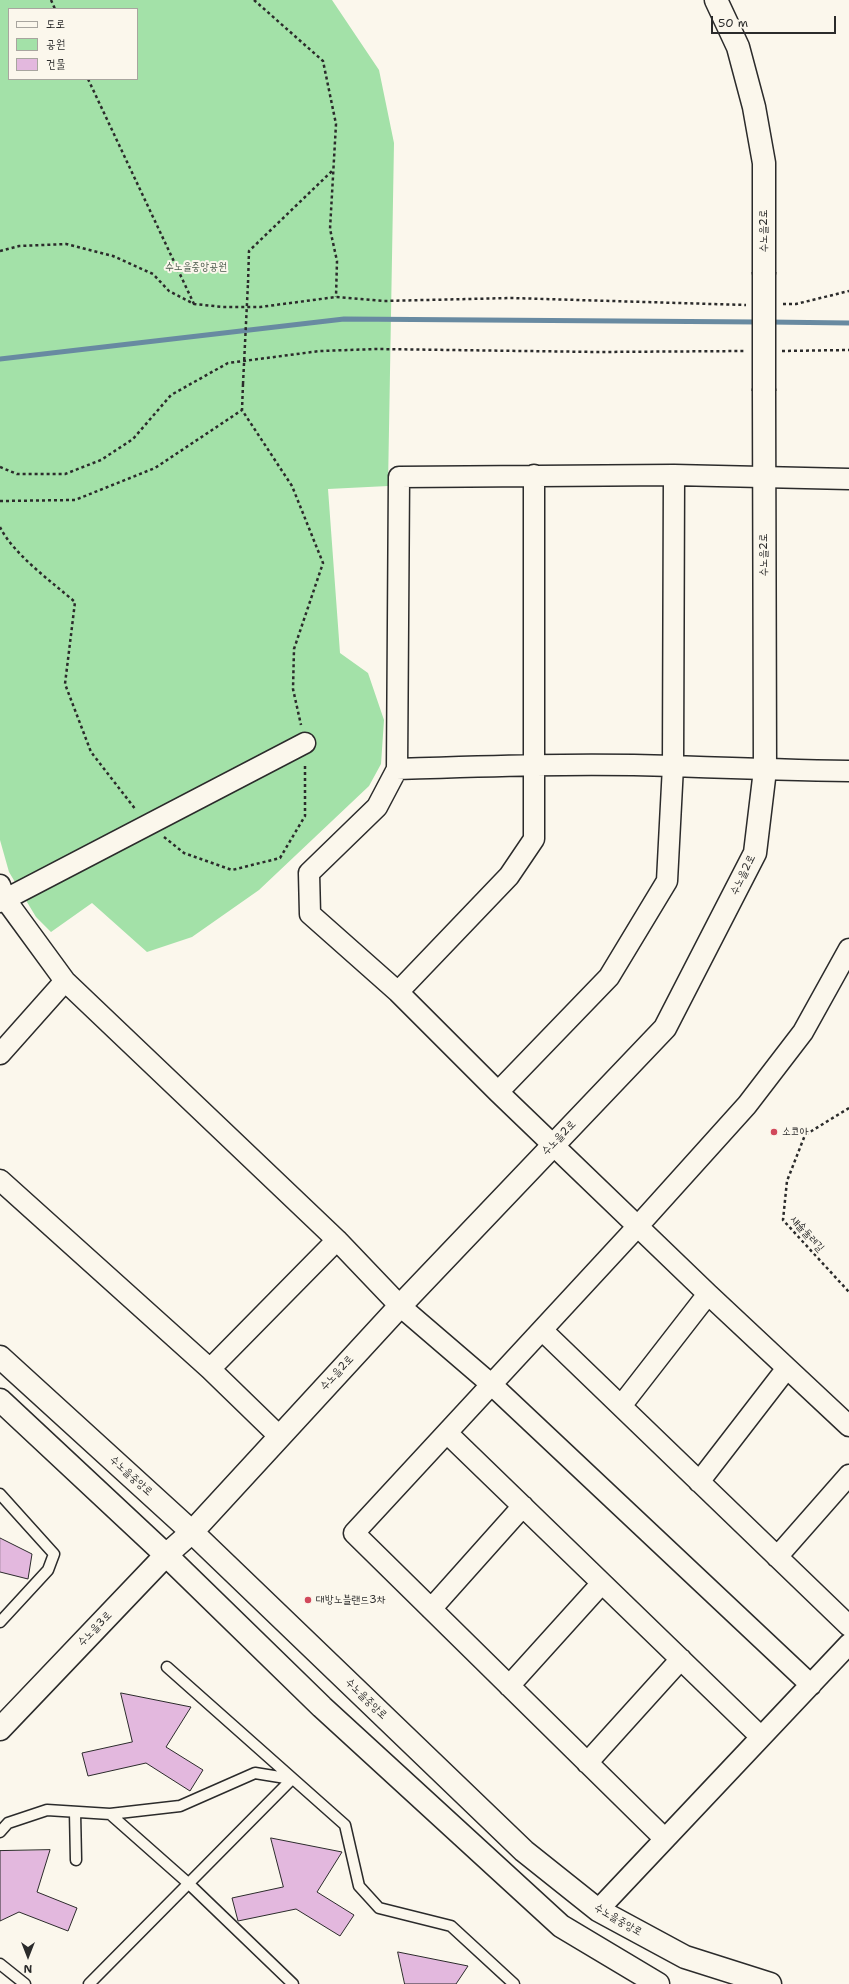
<!DOCTYPE html>
<html>
<head>
<meta charset="utf-8">
<style>
  body { margin:0 }
  #map { position:relative; width:849px; height:1984px; overflow:hidden; background:#fbf7ec; font-family:"Shantell Sans","Poor Story",sans-serif }
  canvas { display:block }
  .legend { position:absolute; left:8px; top:8px; width:130px; height:72px; box-sizing:border-box; background:#fbf7ec; border:1px solid #a8a59f; margin:0; padding:5px 7px; list-style:none; font-size:12px; color:#2b2b2b }
  .legend li { display:flex; align-items:center; gap:8px; height:20px }
  .legend b { width:20px; border:1px solid #a8a59f }
  .north { position:absolute; left:8px; top:1936px; width:40px; height:40px; -webkit-text-stroke:3px #fbf7ec; paint-order:stroke; rotate:180deg; font-size:11px; font-weight:700; line-height:16px; text-align:center; color:#2b2b2b }
  .north::after { content:''; display:block; margin:auto; width:14px; height:18px; background:#2b2b2b; clip-path:polygon(50% 0,100% 100%,50% 72%,0 100%) }
  .scale { position:absolute; left:711px; top:16px; width:125px; height:18px; box-sizing:border-box; border:2px solid #2b2b2b; border-top:0; padding-left:5px; font-size:12px; line-height:14px; white-space:nowrap; color:#2b2b2b; -webkit-text-stroke:3px #fbf7ec; paint-order:stroke }
</style>
</head>
<body>
<div id="map">
<canvas width="849" height="1984"></canvas>
<ul class="legend">
<li><b style="height:5px;background:#fbf7ec"></b>도로</li>
<li><b style="height:11px;background:#a3e1a8"></b>공원</li>
<li><b style="height:11px;background:#e3b8de"></b>건물</li>
</ul>
<div class="north">N</div>
<div class="scale">50 m</div>
</div>
<script>
const ctx = document.querySelector('canvas').getContext('2d');
ctx.lineJoin = 'round';
function paint(path, color) { ctx.fillStyle = color; ctx.fill(path, 'evenodd'); }
function stroke(path, color, width, dash) { ctx.strokeStyle = color; ctx.lineWidth = width; ctx.lineCap = dash ? 'butt' : 'round'; ctx.setLineDash(dash || []); ctx.stroke(path); }
function drawText(font, color, halo, rows, align = 'center') {
  ctx.font = font + ' "Shantell Sans","Poor Story",sans-serif'; ctx.lineWidth = 4; ctx.setLineDash([]); ctx.textBaseline = 'middle'; ctx.strokeStyle = halo; ctx.fillStyle = color; for (const [text, x, y, turn = 0] of rows) {
    ctx.save(); ctx.translate(x, y); ctx.rotate((+turn || 0) * Math.PI / 180); ctx.textAlign = isNaN(turn) ? turn : align; if (halo) ctx.strokeText(text, 0, 0); ctx.fillText(text, 0, 0); ctx.restore();
  }
}
const green = new Path2D(`
  M 0,0 L 332,0 L 379,70 L 394,143 L 388,486 L 328,489 L 340,653 L 368,673 L 384,720 L 381,764 L 369,786 L 259,890 L 192,937 L 147,952 L 92,903 L 51,932 L 36,917 L 9,872 L 0,840 ZM 9,9 L 137,9 L 137,79 L 9,79 Z`);
const stream = new Path2D(`
  M 768,322 L 849,323
  M 0,359 L 344,319 L 758,322`);
const building = new Path2D(`
  M 0,1538 L 32,1554 L 28,1579 L 0,1572 Z
  M 121,1693 L 191,1707 L 166,1747 L 203,1770 L 190,1791 L 146,1763 L 88,1776 L 82,1753 L 132,1742 Z
  M 271,1838 L 342,1852 L 317,1892 L 354,1915 L 340,1936 L 296,1909 L 238,1921 L 232,1898 L 283,1887 Z
  M 50,1850 L 37,1892 L 77,1908 L 68,1931 L 19,1912 L 0,1921 L 0,1851 Z
  M 398,1952 L 468,1966 L 456,1984 L 405,1984 Z`);
const path = new Path2D(`
  M 51,0 L 55,9
  M 254,0 L 323,61 L 336,124 L 330,229 L 337,261 L 336,297
  M 88,79 L 194,304
  M 0,251 L 19,246 L 66,244 L 113,256 L 153,274 L 169,291 L 194,304 L 223,307 L 260,307 L 336,297 L 383,301 L 511,298 L 746,305
  M 248,283 L 249,251 L 332,171
  M 783,304 L 796,304 L 849,291
  M 782,351 L 849,350
  M 243,384 L 242,410 L 292,486 L 323,563 L 294,649 L 293,689 L 301,725
  M 0,467 L 17,474 L 65,474 L 101,460 L 133,439 L 171,395 L 228,363 L 320,351 L 377,349 L 598,352 L 745,351
  M 0,501 L 75,500 L 155,468 L 242,410
  M 0,527 C 13,554 52,582 75,602 L 65,684 L 91,752 L 136,810
  M 164,837 L 184,853 L 232,870 L 280,858 L 305,816 L 305,764
  M 849,1108 L 805,1135 L 787,1181 L 783,1220 L 849,1292`);
const lane = new Path2D(`
  M 0,1494 L 54,1554 L 48,1570 L 0,1622
  M 167,1667 L 345,1825 L 359,1886 L 379,1908 L 451,1926 L 514,1984
  M 75,1812 L 76,1860
  M 110,1814 L 188,1883 L 293,1984
  M 0,1832 L 8,1823 L 47,1810 L 110,1814 L 180,1806 L 255,1773 L 292,1779
  M 0,1964 L 25,1984
  M 89,1984 L 292,1779`);
const street = new Path2D(`
  M 849,479 L 674,475 L 399,477 L 397,769 L 377,807 L 309,873 L 310,914 L 398,992 L 498,1092 L 708,1294 L 849,1426
  M 397,769 C 489,766 581,763 673,766 C 732,768 790,770 849,771
  M 0,885 L 5,899 L 65,981 L 337,1240 L 400,1306 L 492,1385 L 811,1685
  M 0,902 L 305,743
  M 398,992 L 509,876 L 534,839 L 534,475
  M 0,1054 L 65,981
  M 498,1092 L 609,977 L 667,881 L 673,766 L 674,475
  M 0,1180 L 210,1369 L 279,1436
  M 542,1330 L 849,1626
  M 210,1369 L 337,1240
  M 621,1406 L 708,1294
  M 447,1433 L 761,1737
  M 699,1482 L 787,1368
  M 777,1557 L 849,1475
  M 431,1609 L 523,1506
  M 509,1686 L 602,1583
  M 587,1763 L 681,1659
  M 665,1839 L 354,1533 L 638,1226 L 747,1105 L 803,1032 L 849,949
  M 598,1910 L 849,1644`);
const secondary = new Path2D(`
  M 716,0 L 738,47 L 754,107 L 764,163 L 764,272
  M 0,1357 L 192,1532 L 524,1851 L 598,1910 L 685,1957 L 770,1984
  M 0,1400 L 166,1555 L 322,1707 L 561,1926 L 658,1984
  M 0,1729 L 166,1555 L 192,1532 L 400,1306 L 665,1028 L 755,853 L 765,770 L 764,391`);
const pathBridge = new Path2D(`
  M 243,384 L 248,283`);
const secondaryBridge = new Path2D(`
  M 764,391 L 764,272`);
const markers = [
  [774,1132,4,"#d1495b"],
  [308,1600,4,"#d1495b"]
];
const streetNames = [
  ["수노을2로",764,231,-90],
  ["수노을2로",764,555,-90],
  ["수노을2로",743,875,-64],
  ["수노을2로",559,1138,-46],
  ["새솔둘레길",807,1234,48],
  ["수노을2로",337,1373,-47],
  ["수노을중앙로",131,1476,42],
  ["수노을3로",95,1629,-46],
  ["수노을중앙로",366,1699,44],
  ["수노을중앙로",618,1920,30]
];
const parkNames = [
  ["수노을중앙공원",196,267]
];
const poiNames = [
  ["소코아",782,1132],
  ["대방노블랜드3차",316,1600]
];
paint(green, '#a3e1a8');
stroke(stream, '#688aa1', 5);
paint(building, '#e3b8de');
stroke(building, '#2b2b2b', 1);
stroke(lane, '#2b2b2b', 13);
stroke(street, '#2b2b2b', 23);
stroke(secondary, '#2b2b2b', 25);
stroke(path, '#2b2b2b', 2.5, [3, 3]);
stroke(lane, '#fbf7ec', 10);
stroke(street, '#fbf7ec', 20);
stroke(secondary, '#fbf7ec', 22);
stroke(secondaryBridge, '#2b2b2b', 25, []);
stroke(pathBridge, '#2b2b2b', 2.5, [3, 3]);
stroke(secondaryBridge, '#fbf7ec', 22);
for (const [x, y, r, color] of markers) { const dot = new Path2D(); dot.arc(x, y, r, 0, 2 * Math.PI); ctx.fillStyle = color; ctx.fill(dot); stroke(dot, '#fbf7ec', 1.5); }
drawText('11px', '#2b2b2b', '#fbf7ec', streetNames);
drawText('11px', '#49584a', '#fbf7ec', parkNames);
drawText('11px', '#2b2b2b', '#fbf7ec', poiNames, 'left');
</script>
</body>
</html>
